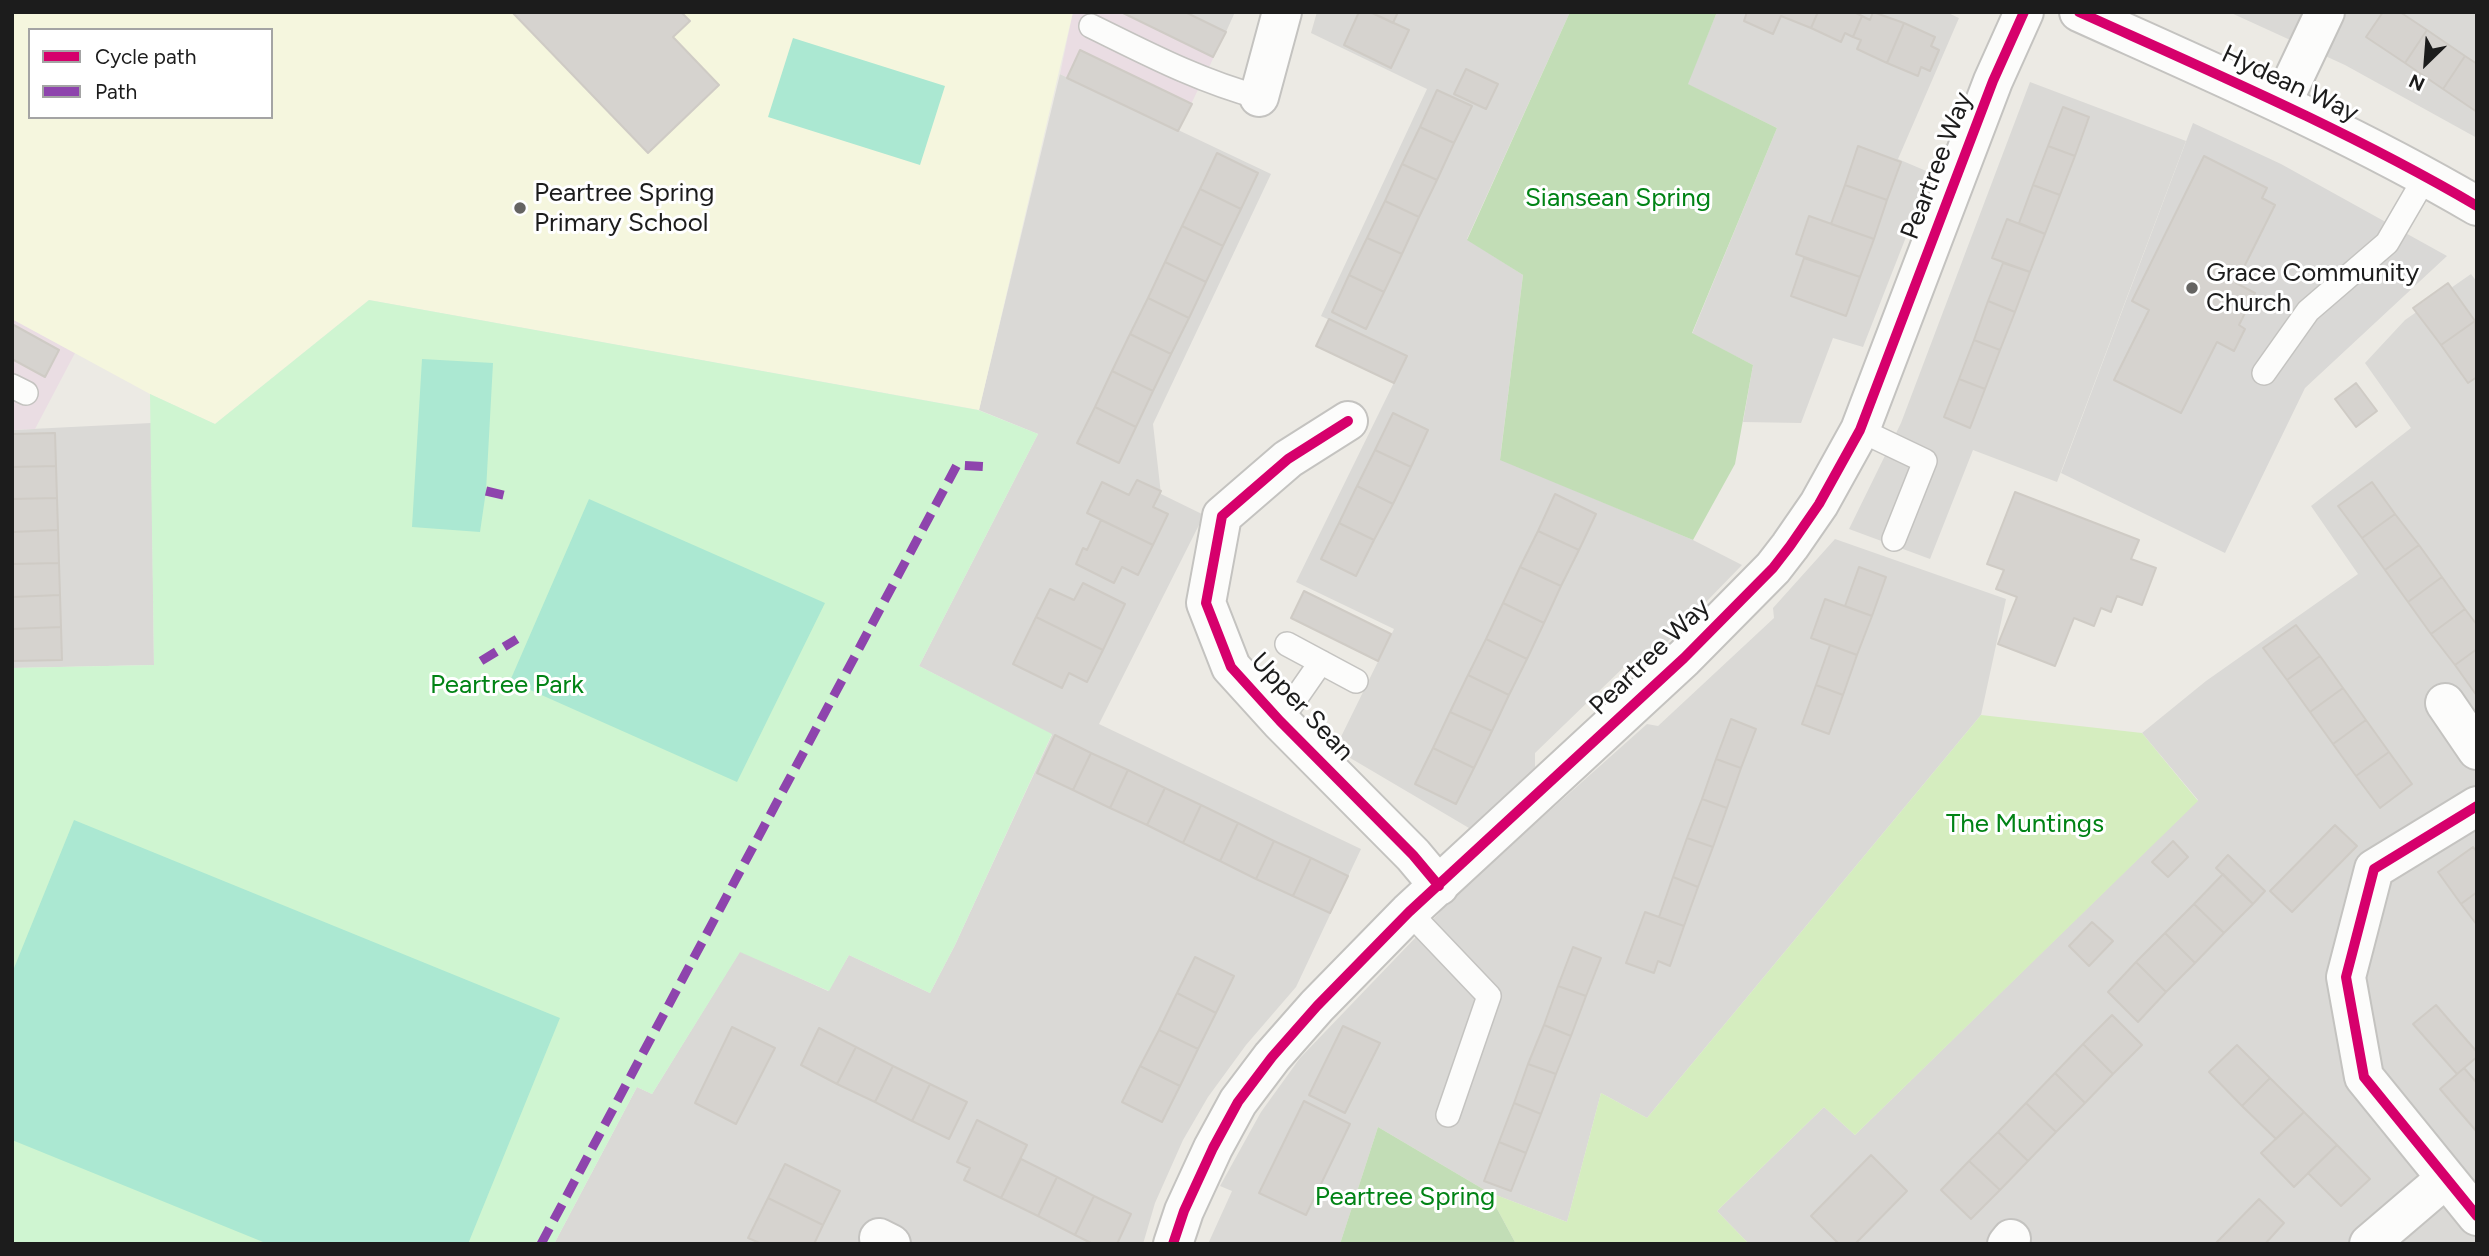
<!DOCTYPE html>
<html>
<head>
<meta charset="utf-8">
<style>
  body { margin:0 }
  #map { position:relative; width:2489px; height:1256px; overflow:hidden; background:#eceae4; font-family:Figtree,sans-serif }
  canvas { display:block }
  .frame { position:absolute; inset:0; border:14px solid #1c1c1c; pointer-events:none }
  .legend { position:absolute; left:28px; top:28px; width:245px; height:91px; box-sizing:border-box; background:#fff; border:2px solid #a4a4a4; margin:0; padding:9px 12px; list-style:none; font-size:21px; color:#1c1c1c }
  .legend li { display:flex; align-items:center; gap:14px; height:35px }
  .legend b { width:35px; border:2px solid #a4a4a4 }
  .north { position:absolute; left:2391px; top:28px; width:70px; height:70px; -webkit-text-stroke:5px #fff; paint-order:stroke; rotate:205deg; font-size:19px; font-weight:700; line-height:28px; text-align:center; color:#1c1c1c }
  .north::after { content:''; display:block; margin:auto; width:24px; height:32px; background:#1c1c1c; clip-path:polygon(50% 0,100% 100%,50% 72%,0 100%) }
</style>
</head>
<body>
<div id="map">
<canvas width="2489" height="1256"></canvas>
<div class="frame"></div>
<ul class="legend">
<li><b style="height:9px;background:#d6006c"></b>Cycle path</li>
<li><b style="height:9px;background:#8e44ad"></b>Path</li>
</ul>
<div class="north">N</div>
</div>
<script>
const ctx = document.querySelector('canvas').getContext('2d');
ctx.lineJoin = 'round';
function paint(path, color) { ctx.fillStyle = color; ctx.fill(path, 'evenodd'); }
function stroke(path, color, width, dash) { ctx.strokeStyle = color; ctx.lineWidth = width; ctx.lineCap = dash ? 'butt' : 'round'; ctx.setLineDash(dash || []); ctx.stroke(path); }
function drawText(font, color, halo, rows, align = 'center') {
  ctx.font = font + ' Figtree,sans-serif'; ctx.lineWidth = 6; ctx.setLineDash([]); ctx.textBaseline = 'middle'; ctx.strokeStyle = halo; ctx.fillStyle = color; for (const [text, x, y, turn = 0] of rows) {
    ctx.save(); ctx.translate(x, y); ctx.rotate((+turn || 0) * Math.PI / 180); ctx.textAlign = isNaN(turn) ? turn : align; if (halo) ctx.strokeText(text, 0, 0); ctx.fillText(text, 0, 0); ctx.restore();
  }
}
const residential = new Path2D(`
  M 1185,12 L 1235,12 L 1226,32 Z
  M 1317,12 L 1570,12 L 1467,239 L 1523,275 L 1500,459 L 1693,540 L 1742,565 L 1639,671 L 1625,666 L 1535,753 L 1535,767 L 1469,828 L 1335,749 L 1394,629 L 1296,582 L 1407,356 L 1321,316 L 1427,89 L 1311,33 Z
  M 1717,12 L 1946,12 L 1959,18 L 1898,159 L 1931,173 L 1863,347 L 1833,338 L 1801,423 L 1743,422 L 1753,365 L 1692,334 L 1777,128 L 1687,84 Z
  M 2229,12 L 2477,12 L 2477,138 L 2345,65 Z
  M 1060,74 L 1271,174 L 1153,424 L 1161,494 L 1204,515 L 1099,724 L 1361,849 L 1296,987 L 1246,1045 L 1208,1097 L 1183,1140 L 1155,1203 L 1143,1244 L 554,1244 L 637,1087 L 652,1094 L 740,951 L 828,991 L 849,955 L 930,993 L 955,945 L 1052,735 L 919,666 L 1038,434 L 979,410 Z
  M 2030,82 L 2186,141 L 2057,482 L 1973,450 L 1930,559 L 1849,529 L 1901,423 Z
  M 2471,274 L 2477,282 L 2477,1244 L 1749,1244 L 1717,1211 L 1824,1107 L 1855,1135 L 2198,800 L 2142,733 L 2206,681 L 2358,574 L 2311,506 L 2411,428 L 2365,363 L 2405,320 Z
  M 151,423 L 154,665 L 12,668 L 12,430 Z
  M 1835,539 L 2006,599 L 1981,715 L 1647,1118 L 1601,1093 L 1567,1222 L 1488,1192 L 1378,1127 L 1340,1244 L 1208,1244 L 1232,1191 L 1220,1186 L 1261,1112 L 1300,1058 L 1463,888 L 1647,724 L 1658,726 L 1774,618 L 1773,608 Z`);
const industrial = new Path2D(`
  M 1073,12 L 1185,12 L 1226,32 L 1178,131 L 1060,74 Z
  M 12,319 L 75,353 L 35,429 L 12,430 Z`);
const education = new Path2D(`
  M 12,12 L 1073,12 L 979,410 L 369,300 L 215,424 L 150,394 L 12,319 ZM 30,30 L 271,30 L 271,117 L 30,117 Z`);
const religious = new Path2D(`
  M 2193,123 L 2281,164 L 2447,256 L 2305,388 L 2225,553 L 2061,473 Z`);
const grass = new Path2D(`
  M 1981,715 L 2142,733 L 2198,801 L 1855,1135 L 1824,1107 L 1717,1211 L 1749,1244 L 1516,1244 L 1488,1192 L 1567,1222 L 1601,1093 L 1647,1118 Z`);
const forest = new Path2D(`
  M 1570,12 L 1717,12 L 1688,84 L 1777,128 L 1692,333 L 1753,365 L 1735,464 L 1693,540 L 1500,460 L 1523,275 L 1467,240 Z
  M 1378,1127 L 1488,1192 L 1516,1244 L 1340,1244 Z`);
const park = new Path2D(`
  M 369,300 L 978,410 L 1038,434 L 919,666 L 1052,734 L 955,945 L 930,993 L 849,955 L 829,991 L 740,952 L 652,1094 L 637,1087 L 554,1244 L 12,1244 L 12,668 L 154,665 L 150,394 L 215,424 Z`);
const pitch = new Path2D(`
  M 793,38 L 945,86 L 920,165 L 768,117 Z
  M 422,359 L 493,363 L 486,491 L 480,532 L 412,527 Z
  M 589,499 L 825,603 L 737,782 L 510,681 Z
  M 74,820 L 560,1018 L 468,1244 L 268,1244 L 12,1140 L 12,973 Z`);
const building = new Path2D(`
  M 512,12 L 681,12 L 690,21 L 673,37 L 719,85 L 648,153 Z
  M 1121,12 L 1185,12 L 1226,32 L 1213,57 Z
  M 1359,12 L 1370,12 L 1409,30 L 1391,68 L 1344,45 Z
  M 1370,12 L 1398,12 L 1393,23 Z
  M 1747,12 L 1818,12 L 1811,28 L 1781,16 L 1773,34 L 1744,21 Z
  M 1818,12 L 1854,12 L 1862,16 L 1853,37 L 1845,33 L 1841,42 L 1811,28 Z
  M 1873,12 L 1904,23 L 1887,63 L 1857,49 L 1861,40 L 1853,37 L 1862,16 L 1870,20 Z
  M 2383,12 L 2400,12 L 2427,30 L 2405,63 L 2366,37 Z
  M 1904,23 L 1935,37 L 1931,46 L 1939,50 L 1930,71 L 1921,67 L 1918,76 L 1887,63 Z
  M 2427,30 L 2465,56 L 2443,89 L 2405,63 Z
  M 1080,50 L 1192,104 L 1178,131 L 1067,78 Z
  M 2465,56 L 2477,64 L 2477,112 L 2443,89 Z
  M 1466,69 L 1498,84 L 1486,109 L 1454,94 Z
  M 1437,90 L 1472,106 L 1454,143 L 1420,127 Z
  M 2063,107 L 2089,117 L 2075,156 L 2048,146 Z
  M 1420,127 L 1454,143 L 1437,180 L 1402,164 Z
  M 1858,146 L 1901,162 L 1887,200 L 1845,185 Z
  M 2048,146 L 2075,156 L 2060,195 L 2033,185 Z
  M 1217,153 L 1258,173 L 1241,209 L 1200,189 Z
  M 2204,156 L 2267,188 L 2262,198 L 2275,205 L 2236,283 L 2255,293 L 2239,325 L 2245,329 L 2234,351 L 2217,342 L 2181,413 L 2114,380 L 2149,310 L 2132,301 Z
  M 1402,164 L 1437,180 L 1419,217 L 1385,201 Z
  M 1845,185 L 1887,200 L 1874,239 L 1831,224 Z
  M 2033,185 L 2060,195 L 2045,234 L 2019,223 Z
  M 1200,189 L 1241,209 L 1223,246 L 1182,226 Z
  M 1385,201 L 1419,217 L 1402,254 L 1367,238 Z
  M 1809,216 L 1874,239 L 1860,277 L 1796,254 Z
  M 2007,219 L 2045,234 L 2030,272 L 1992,258 Z
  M 1182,226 L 1223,246 L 1206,282 L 1165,262 Z
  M 1367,238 L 1402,254 L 1384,292 L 1349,275 Z
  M 1804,258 L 1860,277 L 1846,316 L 1791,296 Z
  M 1165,262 L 1206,282 L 1189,318 L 1148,298 Z
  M 2003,263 L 2030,272 L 2015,312 L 1988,301 Z
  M 1349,275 L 1384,292 L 1366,329 L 1332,312 Z
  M 2448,283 L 2475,321 L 2441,345 L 2413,308 Z
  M 1148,298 L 1189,318 L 1171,354 L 1130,334 Z
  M 1988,301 L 2015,312 L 2000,350 L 1974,340 Z
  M 1329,319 L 1407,356 L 1394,383 L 1316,346 Z
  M 2475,321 L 2477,377 L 2468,383 L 2441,345 Z
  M 12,324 L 59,350 L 45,377 L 12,359 Z
  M 1130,334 L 1171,354 L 1153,391 L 1112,371 Z
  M 1974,340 L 2000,350 L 1985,389 L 1959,379 Z
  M 1112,371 L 1153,391 L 1136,427 L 1095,407 Z
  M 1959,379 L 1985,389 L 1970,428 L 1944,417 Z
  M 2356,383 L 2377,411 L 2356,427 L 2335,399 Z
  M 1095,407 L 1136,427 L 1119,463 L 1077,443 Z
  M 1393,413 L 1428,430 L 1411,467 L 1375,450 Z
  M 55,433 L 56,466 L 12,467 L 12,434 Z
  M 1375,450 L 1411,467 L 1393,504 L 1357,486 Z
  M 56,466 L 57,498 L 12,499 L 12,467 Z
  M 1137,480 L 1161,491 L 1153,507 L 1168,514 L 1153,545 L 1087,513 L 1102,482 L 1129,495 Z
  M 2372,482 L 2395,514 L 2362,538 L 2338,506 Z
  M 1357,486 L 1393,504 L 1374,540 L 1339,523 Z
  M 2015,492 L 2139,540 L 2131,559 L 2156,568 L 2142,605 L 2117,596 L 2111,612 L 2101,608 L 2094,626 L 2074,618 L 2055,666 L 1998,644 L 2017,597 L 1996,589 L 2004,570 L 1987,564 Z
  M 1555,494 L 1596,514 L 1579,550 L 1538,531 Z
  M 57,498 L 58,530 L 12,532 L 12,499 Z
  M 2395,514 L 2419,545 L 2385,570 L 2362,538 Z
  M 1101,520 L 1153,545 L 1138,575 L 1122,567 L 1114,583 L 1076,564 L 1083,548 L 1087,550 Z
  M 1339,523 L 1374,540 L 1356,576 L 1321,559 Z
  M 58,530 L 59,563 L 12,564 L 12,532 Z
  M 1538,531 L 1579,550 L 1561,586 L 1520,567 Z
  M 2419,545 L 2442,577 L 2408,602 L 2385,570 Z
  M 59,563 L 60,595 L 12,597 L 12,564 Z
  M 1520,567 L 1561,586 L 1544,623 L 1503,603 Z
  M 1859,567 L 1886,577 L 1872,616 L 1845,606 Z
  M 2442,577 L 2465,609 L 2431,634 L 2408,602 Z
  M 1083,583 L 1125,604 L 1103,650 L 1036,617 L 1050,589 L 1074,600 Z
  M 1304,591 L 1391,634 L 1378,661 L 1291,618 Z
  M 60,595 L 61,627 L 12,629 L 12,597 Z
  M 1825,599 L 1872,616 L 1857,655 L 1811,638 Z
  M 1503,603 L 1544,623 L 1527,659 L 1486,639 Z
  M 2465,609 L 2477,625 L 2477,649 L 2455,665 L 2431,634 Z
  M 1036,617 L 1103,650 L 1087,682 L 1069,673 L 1062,688 L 1013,664 Z
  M 2296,625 L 2320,656 L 2287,680 L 2263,648 Z
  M 61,627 L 62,660 L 12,661 L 12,629 Z
  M 1486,639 L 1527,659 L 1509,695 L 1468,675 Z
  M 1830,645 L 1857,655 L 1843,695 L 1816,685 Z
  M 2477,649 L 2477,696 L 2455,665 Z
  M 2320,656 L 2343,688 L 2310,712 L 2287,680 Z
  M 1468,675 L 1509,695 L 1492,731 L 1450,712 Z
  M 1816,685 L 1843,695 L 1829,734 L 1802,724 Z
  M 2343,688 L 2366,720 L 2333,744 L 2310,712 Z
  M 1450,712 L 1492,731 L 1474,768 L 1433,748 Z
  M 1731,719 L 1756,729 L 1741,768 L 1716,759 Z
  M 2366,720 L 2389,752 L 2356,776 L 2333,744 Z
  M 1055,735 L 1091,753 L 1073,790 L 1037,773 Z
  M 1433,748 L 1474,768 L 1456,804 L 1415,784 Z
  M 2389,752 L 2412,784 L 2380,808 L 2356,776 Z
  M 1091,753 L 1128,770 L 1110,808 L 1073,790 Z
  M 1716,759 L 1741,768 L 1727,808 L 1702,799 Z
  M 1128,770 L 1165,788 L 1147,825 L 1110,808 Z
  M 1165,788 L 1201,805 L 1183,843 L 1147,825 Z
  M 1702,799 L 1727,808 L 1713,847 L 1687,838 Z
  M 1201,805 L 1238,823 L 1220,861 L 1183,843 Z
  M 1238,823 L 1274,841 L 1256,879 L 1220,861 Z
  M 2335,825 L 2357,846 L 2292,912 L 2270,891 Z
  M 1687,838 L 1713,847 L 1698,887 L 1673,877 Z
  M 1274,841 L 1311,858 L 1293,896 L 1256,879 Z
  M 2173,841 L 2188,857 L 2168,877 L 2152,862 Z
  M 2473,847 L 2477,852 L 2477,892 L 2461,904 L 2438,872 Z
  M 2228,855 L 2265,891 L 2253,904 L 2216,868 Z
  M 1311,858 L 1348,876 L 1330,913 L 1293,896 Z
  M 2223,874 L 2253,904 L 2224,933 L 2194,904 Z
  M 1673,877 L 1698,887 L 1684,926 L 1659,917 Z
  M 2477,892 L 2477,925 L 2461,904 Z
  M 2194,904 L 2224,933 L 2195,963 L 2165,933 Z
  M 1645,912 L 1684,926 L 1670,966 L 1658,961 L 1654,973 L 1626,963 Z
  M 2092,922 L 2113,941 L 2089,966 L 2069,946 Z
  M 2165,933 L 2195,963 L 2166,992 L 2136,962 Z
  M 1573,947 L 1601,958 L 1586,996 L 1558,986 Z
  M 1195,957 L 1234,976 L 1216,1013 L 1177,993 Z
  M 2136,962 L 2166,992 L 2138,1022 L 2108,992 Z
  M 1558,986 L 1586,996 L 1571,1036 L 1544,1025 Z
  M 1177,993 L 1216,1013 L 1198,1049 L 1159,1030 Z
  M 2436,1005 L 2477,1052 L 2477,1057 L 2457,1074 L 2413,1024 Z
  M 2112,1015 L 2142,1045 L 2113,1074 L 2083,1044 Z
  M 1544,1025 L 1571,1036 L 1556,1074 L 1528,1064 Z
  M 1343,1026 L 1380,1043 L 1345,1113 L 1309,1095 Z
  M 732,1027 L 775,1048 L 736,1124 L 695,1103 Z
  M 819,1028 L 856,1047 L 837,1084 L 801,1065 Z
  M 1159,1030 L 1198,1049 L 1180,1086 L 1140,1066 Z
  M 2083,1044 L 2113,1074 L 2085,1103 L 2055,1073 Z
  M 2237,1045 L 2270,1078 L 2242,1106 L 2209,1072 Z
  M 856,1047 L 893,1066 L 875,1102 L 837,1084 Z
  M 1528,1064 L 1556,1074 L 1541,1114 L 1514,1103 Z
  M 893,1066 L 930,1084 L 912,1121 L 875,1102 Z
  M 1140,1066 L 1180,1086 L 1162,1122 L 1122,1102 Z
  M 2464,1068 L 2477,1083 L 2477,1132 L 2440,1089 Z
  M 2055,1073 L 2085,1103 L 2056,1132 L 2026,1103 Z
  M 2270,1078 L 2304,1112 L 2276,1139 L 2242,1106 Z
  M 930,1084 L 967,1102 L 949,1139 L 912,1121 Z
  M 1304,1101 L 1350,1124 L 1306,1215 L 1259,1193 Z
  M 1514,1103 L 1541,1114 L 1526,1153 L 1499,1142 Z
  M 2026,1103 L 2056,1132 L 2028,1161 L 1998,1132 Z
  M 2304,1112 L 2337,1145 L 2294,1187 L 2261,1153 Z
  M 977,1120 L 1027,1145 L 1001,1198 L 964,1180 L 970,1168 L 957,1162 Z
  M 1998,1132 L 2028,1161 L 2000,1190 L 1969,1161 Z
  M 1499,1142 L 1526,1153 L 1511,1191 L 1484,1181 Z
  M 2337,1145 L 2370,1179 L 2341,1206 L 2308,1173 Z
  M 1871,1155 L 1907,1191 L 1855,1244 L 1839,1244 L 1811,1216 Z
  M 1021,1159 L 1057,1177 L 1038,1216 L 1001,1198 Z
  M 1969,1161 L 2000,1190 L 1971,1219 L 1941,1190 Z
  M 785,1164 L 840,1191 L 823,1225 L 768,1198 Z
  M 1057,1177 L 1094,1196 L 1075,1235 L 1038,1216 Z
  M 1094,1196 L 1131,1214 L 1117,1244 L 1093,1244 L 1075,1235 Z
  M 768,1198 L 823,1225 L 814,1244 L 762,1244 L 748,1238 Z
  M 2259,1199 L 2284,1223 L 2265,1244 L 2215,1244 Z`);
const service = new Path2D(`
  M 1091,26 C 1146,53 1199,81 1259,97
  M 2264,373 L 2308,311 L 2387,243 L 2426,176
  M 12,386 L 26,393
  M 1860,430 L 1925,461 L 1894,539
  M 1287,644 L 1356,681
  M 1280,721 L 1321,662
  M 1409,912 L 1489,996 L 1448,1115`);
const minor = new Path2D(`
  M 1259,97 L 1282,12
  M 2282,103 L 2325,12
  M 1348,421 L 1288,459 L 1222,516 L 1206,603 L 1231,667 L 1280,721 L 1413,855 L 1439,886
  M 2445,703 L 2477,750
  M 2477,806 L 2374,869 L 2346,977 L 2364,1077 L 2477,1216
  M 879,1238 L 891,1244
  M 1173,1244 L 1184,1211 L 1213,1148 L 1238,1102 L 1272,1057 L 1317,1006 L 1409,912 L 1684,658 L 1773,568 L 1790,546 L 1819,504 L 1860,430 L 1993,81 L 2024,12
  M 2007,1244 L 2011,1239
  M 2369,1244 L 2445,1179`);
const tertiary = new Path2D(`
  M 2079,12 C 2214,73 2349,131 2477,206`);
const quiet = new Path2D(`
  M 486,491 L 511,497
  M 481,661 L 517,639
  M 541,1244 L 957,465 L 990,467`);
const cycleway = new Path2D(`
  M 2079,12 C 2214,73 2349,131 2477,206
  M 1348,421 L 1288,459 L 1222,516 L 1206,603 L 1231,667 L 1280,721 L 1413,855 L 1439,886
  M 2477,806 L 2374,869 L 2346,977 L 2364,1077 L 2477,1216
  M 1173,1244 L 1184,1211 L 1213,1148 L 1238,1102 L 1272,1057 L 1317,1006 L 1409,912 L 1684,658 L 1773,568 L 1790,546 L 1819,504 L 1860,430 L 1993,81 L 2024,12`);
const markers = [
  [520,208,7,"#656462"],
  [2192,288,7,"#656462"]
];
const streetNames = [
  ["Hydean Way",2290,84,25],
  ["Peartree Way",1937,166,-69],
  ["Peartree Way",1650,657,-44],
  ["Upper Sean",1302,707,47]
];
const poiNames = [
  ["Peartree Spring",534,193],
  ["Primary School",534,223],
  ["Grace Community",2206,273],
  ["Church",2206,303]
];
const parkNames = [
  ["Siansean Spring",1618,198],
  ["Peartree Park",507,685],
  ["The Muntings",2025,824],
  ["Peartree Spring",1405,1197]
];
paint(residential, '#dad9d6');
paint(industrial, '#eadde3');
paint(education, '#f5f6de');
paint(religious, '#d9d8d6');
paint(grass, '#d5edbf');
paint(forest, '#c2ddb6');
paint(park, '#cff5d1');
paint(pitch, '#abe8d2');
paint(building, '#d6d3cf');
stroke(building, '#cfcbc5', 2);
stroke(service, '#c4c3c0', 26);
stroke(minor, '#c4c3c0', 42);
stroke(tertiary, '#c4c3c0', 42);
stroke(service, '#fcfcfb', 23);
stroke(minor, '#fcfcfb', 38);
stroke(tertiary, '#fcfcfb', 38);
stroke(quiet, '#8e44ad', 9, [18, 9]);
stroke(cycleway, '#d6006c', 10);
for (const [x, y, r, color] of markers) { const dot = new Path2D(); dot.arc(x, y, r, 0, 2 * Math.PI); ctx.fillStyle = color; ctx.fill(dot); stroke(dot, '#fff', 2.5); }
drawText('26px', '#1c1c1c', '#fff', streetNames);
drawText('26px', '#1c1c1c', '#fff', poiNames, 'left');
drawText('26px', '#018315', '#fff', parkNames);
</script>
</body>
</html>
